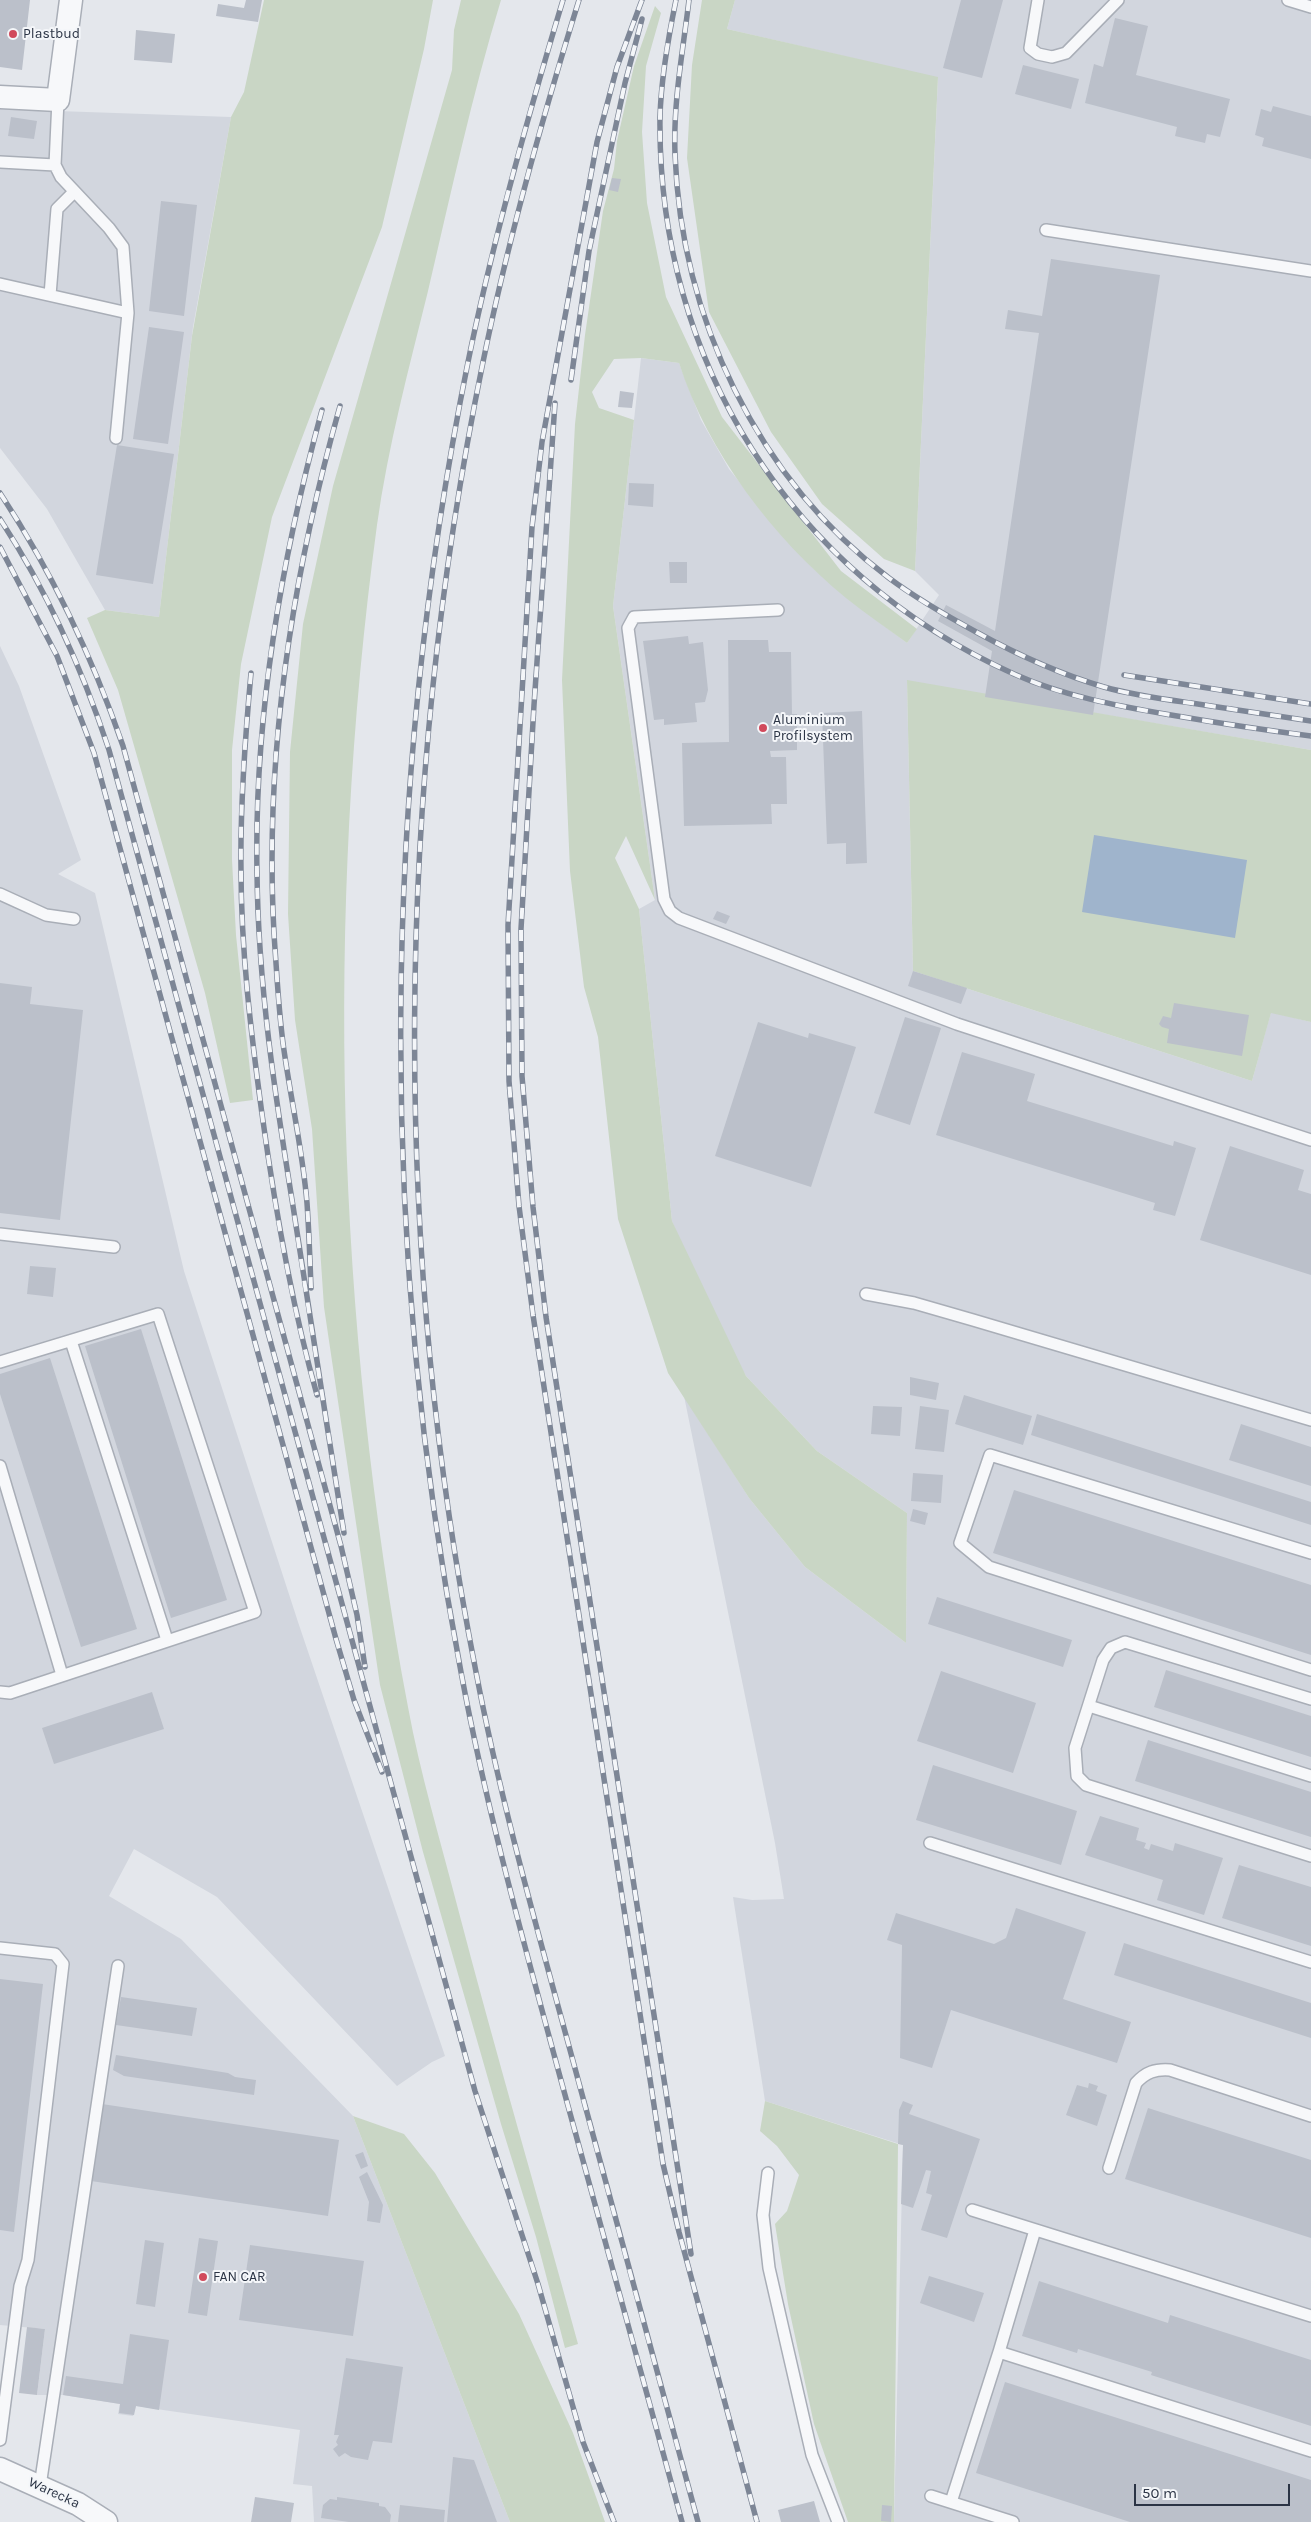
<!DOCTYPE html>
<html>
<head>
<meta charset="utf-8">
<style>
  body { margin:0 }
  #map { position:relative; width:1311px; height:2522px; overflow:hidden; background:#e4e7ec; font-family:Karla,sans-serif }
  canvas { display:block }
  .scale { position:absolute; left:1134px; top:2484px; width:156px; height:22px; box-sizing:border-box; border:2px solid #2b3445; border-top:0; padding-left:6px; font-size:15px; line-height:18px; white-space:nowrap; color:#2b3445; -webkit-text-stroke:4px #f4f6f9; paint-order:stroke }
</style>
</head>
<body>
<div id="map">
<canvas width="1311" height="2522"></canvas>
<div class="scale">50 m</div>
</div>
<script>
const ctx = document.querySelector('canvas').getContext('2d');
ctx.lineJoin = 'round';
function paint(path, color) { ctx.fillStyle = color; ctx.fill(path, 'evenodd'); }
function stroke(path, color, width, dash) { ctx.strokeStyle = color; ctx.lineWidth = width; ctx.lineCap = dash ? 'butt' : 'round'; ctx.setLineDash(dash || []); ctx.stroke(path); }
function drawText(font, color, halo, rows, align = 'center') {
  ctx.font = font + ' Karla,sans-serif'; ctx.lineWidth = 4; ctx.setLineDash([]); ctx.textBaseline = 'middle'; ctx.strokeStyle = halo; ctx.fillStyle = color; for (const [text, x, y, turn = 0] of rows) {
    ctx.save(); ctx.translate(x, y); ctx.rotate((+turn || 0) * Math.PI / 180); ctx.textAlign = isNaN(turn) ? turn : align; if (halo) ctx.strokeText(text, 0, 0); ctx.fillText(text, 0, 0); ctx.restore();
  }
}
const built = new Path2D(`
  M 735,0 L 1311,0 L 1311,750 L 907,681 L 913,971 L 1252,1081 L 1271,1012 L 1311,1022 L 1311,2522 L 894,2522 L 903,2145 L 765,2101 L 733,1897 L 752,1900 L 784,1899 L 775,1843 L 684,1396 L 749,1498 L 805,1567 L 906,1643 L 907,1513 L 817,1451 L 746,1376 L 708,1312 L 672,1221 L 639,909 L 655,900 L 613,606 L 641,358 L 679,363 L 701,420 L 729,469 L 779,531 L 813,568 L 846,597 L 907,643 L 939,595 L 915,571 L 938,78 L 727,29 Z
  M 0,109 L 231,117 L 193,327 L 159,617 L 105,610 L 47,509 L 0,448 Z
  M 0,646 L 19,686 L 81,860 L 58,874 L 95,893 L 184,1271 L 298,1622 L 445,2056 L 432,2062 L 397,2086 L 217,1897 L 134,1849 L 109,1896 L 181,1939 L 353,2116 L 510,2522 L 314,2522 L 312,2486 L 293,2484 L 300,2430 L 136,2406 L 133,2416 L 118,2414 L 120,2404 L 63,2395 L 37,2395 L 45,2329 L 0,2325 Z`);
const green = new Path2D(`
  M 264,0 L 433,0 L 424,49 L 382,227 L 272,517 L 241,664 L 232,750 L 232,860 L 236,935 L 253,1100 L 230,1103 L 205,993 L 118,690 L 87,618 L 105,610 L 159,617 L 192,336 L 231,117 L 244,92 Z
  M 461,0 L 501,0 C 472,95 451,193 428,291 C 409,368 388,446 377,525 C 324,917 336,1318 408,1707 C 420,1773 440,1839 457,1905 C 495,2051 538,2197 578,2344 L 565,2348 L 536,2237 L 501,2124 L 423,1852 L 380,1685 L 324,1307 L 312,1129 L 295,1020 L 288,914 L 290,752 L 303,624 L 333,486 L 452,70 L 454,30 Z
  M 702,0 L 735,0 L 727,29 L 938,77 L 915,571 L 884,559 L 822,504 L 771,432 L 709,312 L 687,158 L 692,65 Z
  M 655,6 L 661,13 L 646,66 L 642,132 L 647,203 L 666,297 L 722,417 L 841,571 L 917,629 L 907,643 C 887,628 866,614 846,598 C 773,538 708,453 679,363 L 641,358 L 614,359 L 592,392 L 599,408 L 634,420 L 613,606 L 655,900 L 626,836 L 615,858 L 639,909 L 672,1221 L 746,1376 L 817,1451 L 907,1513 L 906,1643 L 805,1567 L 749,1498 L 668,1373 L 618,1219 L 598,1037 L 584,987 L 570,871 L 562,680 L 575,424 L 585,335 L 603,211 L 614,169 L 617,141 L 634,66 Z
  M 907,680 L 1311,750 L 1311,1022 L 1271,1013 L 1252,1081 L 913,971 Z
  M 765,2101 L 898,2144 L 894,2522 L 848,2522 L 814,2424 L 788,2304 L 775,2224 L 787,2211 L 799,2175 L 777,2146 L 760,2131 Z
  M 353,2116 L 404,2134 L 435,2173 L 519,2314 L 573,2433 L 605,2522 L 510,2522 Z`);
const water = new Path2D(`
  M 1094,835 L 1247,860 L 1235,938 L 1082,912 Z`);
const building = new Path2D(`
  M 0,0 L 30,0 L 22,70 L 0,67 Z
  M 246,0 L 262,0 L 258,22 L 216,16 L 218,4 L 244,8 Z
  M 961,0 L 1003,0 L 982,78 L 943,68 Z
  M 1115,18 L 1148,26 L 1136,75 L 1230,99 L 1220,137 L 1207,134 L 1205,143 L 1175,136 L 1177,127 L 1085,103 L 1094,64 L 1103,67 Z
  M 136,30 L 175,34 L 172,63 L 134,60 Z
  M 1023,65 L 1079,79 L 1071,109 L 1015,94 Z
  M 1273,106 L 1311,116 L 1311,159 L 1262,146 L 1264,138 L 1255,135 L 1261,109 L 1271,112 Z
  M 11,117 L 37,121 L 34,139 L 8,136 Z
  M 612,178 L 621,179 L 618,192 L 609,190 Z
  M 161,201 L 197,205 L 184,316 L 149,311 Z
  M 1051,259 L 1160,275 L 1093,715 L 985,697 L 992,651 L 938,621 L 946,605 L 995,631 L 1039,333 L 1005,329 L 1008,310 L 1042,316 Z
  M 149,327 L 184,332 L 168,444 L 133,439 Z
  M 620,391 L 634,393 L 632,408 L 618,407 Z
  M 117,445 L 174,454 L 153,584 L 96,575 Z
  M 629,483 L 654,484 L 653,507 L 628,505 Z
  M 669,562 L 687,562 L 687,583 L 670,583 Z
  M 688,636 L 689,644 L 703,642 L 708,690 L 705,702 L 695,703 L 697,722 L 664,725 L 664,719 L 654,720 L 643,641 Z
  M 728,640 L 768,640 L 769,652 L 791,652 L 792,714 L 797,714 L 797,750 L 770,751 L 771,757 L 786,757 L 787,804 L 771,804 L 772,824 L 684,826 L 682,743 L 729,742 Z
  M 862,711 L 867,863 L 846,864 L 846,843 L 827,844 L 822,713 Z
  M 717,911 L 730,916 L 726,924 L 713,919 Z
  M 913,971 L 967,988 L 961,1004 L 908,986 Z
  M 0,983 L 32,987 L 30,1004 L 83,1010 L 60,1220 L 0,1213 Z
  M 1174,1003 L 1249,1015 L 1242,1056 L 1167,1043 L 1169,1029 L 1162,1027 L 1159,1024 L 1163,1016 L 1171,1018 Z
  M 905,1017 L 941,1028 L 910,1125 L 874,1113 Z
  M 758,1022 L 808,1038 L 809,1033 L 856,1047 L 811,1187 L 715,1156 Z
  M 962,1052 L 1035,1074 L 1027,1101 L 1173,1146 L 1174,1141 L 1196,1148 L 1175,1216 L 1153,1210 L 1155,1203 L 936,1135 Z
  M 1230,1146 L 1304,1170 L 1298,1190 L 1311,1194 L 1311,1275 L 1200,1240 Z
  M 30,1266 L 56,1268 L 53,1297 L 27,1294 Z
  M 141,1329 L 227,1600 L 171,1618 L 85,1346 Z
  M 50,1358 L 137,1629 L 81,1647 L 0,1394 L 0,1374 Z
  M 910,1377 L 939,1383 L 936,1400 L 910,1395 Z
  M 964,1395 L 1032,1416 L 1023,1445 L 955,1424 Z
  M 873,1406 L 902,1407 L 900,1436 L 871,1434 Z
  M 920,1406 L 949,1410 L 944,1452 L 915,1449 Z
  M 1037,1414 L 1311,1502 L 1311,1525 L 1031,1435 Z
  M 1241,1424 L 1311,1447 L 1311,1486 L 1229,1460 Z
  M 913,1473 L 943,1475 L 941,1503 L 911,1501 Z
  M 1014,1490 L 1311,1585 L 1311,1655 L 993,1553 Z
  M 913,1509 L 928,1513 L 925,1525 L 910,1521 Z
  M 937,1597 L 1072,1640 L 1063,1667 L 928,1624 Z
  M 1166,1670 L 1311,1716 L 1311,1757 L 1154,1707 Z
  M 941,1671 L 1036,1703 L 1013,1773 L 917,1741 Z
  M 152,1692 L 164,1729 L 54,1764 L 42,1728 Z
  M 1148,1740 L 1311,1792 L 1311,1837 L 1135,1781 Z
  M 933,1765 L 1077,1811 L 1061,1865 L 916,1820 Z
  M 1100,1816 L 1139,1828 L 1136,1840 L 1146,1843 L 1144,1848 L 1149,1850 L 1151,1844 L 1173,1851 L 1175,1843 L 1223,1858 L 1204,1915 L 1157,1900 L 1163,1880 L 1085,1855 Z
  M 1239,1865 L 1311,1887 L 1311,1946 L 1222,1918 Z
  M 1016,1908 L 1086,1932 L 1063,1999 L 1131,2022 L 1117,2063 L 951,2010 L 932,2068 L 900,2058 L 902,1945 L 887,1940 L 896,1913 L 994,1944 L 1006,1938 Z
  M 1124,1943 L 1311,2003 L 1311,2038 L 1114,1975 Z
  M 0,1979 L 43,1984 L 14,2232 L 0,2230 Z
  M 121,1997 L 197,2008 L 192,2036 L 116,2025 Z
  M 116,2055 L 228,2073 L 235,2077 L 256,2080 L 254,2095 L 124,2076 L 113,2070 Z
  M 1089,2083 L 1098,2086 L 1096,2091 L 1107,2095 L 1097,2126 L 1066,2115 L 1077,2085 L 1088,2088 Z
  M 903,2101 L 913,2105 L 909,2114 L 980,2139 L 947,2238 L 921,2230 L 932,2195 L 926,2193 L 931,2171 L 926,2170 L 913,2208 L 901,2204 L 903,2145 L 898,2144 L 899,2110 Z
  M 102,2104 L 339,2140 L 328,2216 L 91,2181 Z
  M 1148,2108 L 1311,2160 L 1311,2238 L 1125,2179 Z
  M 363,2152 L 368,2166 L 361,2169 L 355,2155 Z
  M 367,2172 L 383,2205 L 380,2223 L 367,2221 L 369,2202 L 359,2177 Z
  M 199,2238 L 218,2241 L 207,2316 L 188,2313 Z
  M 145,2240 L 164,2243 L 155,2307 L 136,2304 Z
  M 250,2245 L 364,2261 L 353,2336 L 239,2320 Z
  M 929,2276 L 984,2293 L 974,2322 L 920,2303 Z
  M 1039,2281 L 1168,2323 L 1170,2315 L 1311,2360 L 1311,2426 L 1151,2375 L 1152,2372 L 1078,2349 L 1077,2353 L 1022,2336 Z
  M 27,2327 L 45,2329 L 37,2395 L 19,2393 Z
  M 130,2334 L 169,2340 L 159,2410 L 136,2406 L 134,2415 L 119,2413 L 120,2404 L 63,2395 L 66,2376 L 123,2384 Z
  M 346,2358 L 403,2367 L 392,2443 L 373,2441 L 368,2460 L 351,2457 L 345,2453 L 339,2457 L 333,2449 L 338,2445 L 336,2442 L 339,2435 L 334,2435 Z
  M 1005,2382 L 1311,2480 L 1311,2522 L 1130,2522 L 976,2473 Z
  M 453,2457 L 474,2460 L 497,2522 L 447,2522 Z
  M 255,2497 L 294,2503 L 291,2522 L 251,2522 Z
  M 337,2497 L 379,2503 L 379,2506 L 385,2507 L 391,2515 L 390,2522 L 349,2522 L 321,2518 L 323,2505 L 330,2499 L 337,2500 Z
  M 814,2501 L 820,2522 L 781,2522 L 778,2510 Z
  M 400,2505 L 445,2510 L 444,2522 L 398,2522 Z
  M 882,2505 L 892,2506 L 891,2522 L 881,2521 Z`);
const service = new Path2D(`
  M 1038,0 L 1030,48 L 1038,54 L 1052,57 L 1066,53 L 1118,0
  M 1288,0 L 1311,7
  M 58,100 L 55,165 L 61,177 L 109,228 L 123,247 L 128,313 L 116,438
  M 0,162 L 55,165
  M 1046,230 L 1311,271
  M 0,284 L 128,313
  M 50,295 L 57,209 L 74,192
  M 778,610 L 634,617 L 628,628 L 664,899 L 670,911 L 679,918 L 957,1024 L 1311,1140
  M 0,894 L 46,915 L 74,919
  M 0,1234 L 114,1247
  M 866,1294 L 914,1303 L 973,1320 L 1311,1420
  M 71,1341 L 167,1640
  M 0,1362 L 158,1314 L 255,1612 L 10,1693 L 0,1692
  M 0,1466 L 62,1675
  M 1311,1553 L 990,1455 L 960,1543 L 989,1567 L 1311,1670
  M 1311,1699 L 1125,1642 L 1111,1648 L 1103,1660 L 1075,1748 L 1077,1776 L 1086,1785 L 1311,1856
  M 1089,1706 L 1311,1776
  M 930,1843 L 1311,1962
  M 0,1948 L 55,1954 L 63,1964 L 28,2260 L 20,2286 L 0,2440
  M 1109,2168 L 1136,2083 C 1146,2072 1155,2069 1170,2070 L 1311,2116
  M 768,2173 L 763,2215 L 769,2268 L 812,2455 L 838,2522
  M 972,2210 L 1311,2316
  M 999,2352 L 1035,2230
  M 40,2486 L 118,1966
  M 931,2496 L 1013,2522
  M 951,2502 L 999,2352 L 1311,2451`);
const minor = new Path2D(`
  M 0,97 L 58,100 L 71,0
  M 0,2469 L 78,2504 L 106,2522`);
const rail = new Path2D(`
  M 563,0 C 527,119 493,240 468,362 C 381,794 378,1239 461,1672 C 486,1807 523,1940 559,2073 C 600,2223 641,2372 682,2522
  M 579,0 C 542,119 508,240 483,362 C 395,792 391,1241 476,1672 C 501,1803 538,1932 573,2061 C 614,2214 656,2368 698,2522
  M 642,0 L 617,67 L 597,142 L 542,442 L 532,527 L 508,925 L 509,1081 L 519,1206 L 533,1315 L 663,2164 L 679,2232 L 757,2522
  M 676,0 C 668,39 661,78 660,117 C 657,361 791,574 1014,674 C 1063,696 1118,706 1171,715 C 1218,723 1264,730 1311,736
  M 689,0 C 683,51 673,102 675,154 C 681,317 757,479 889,578 C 917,599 947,616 978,633 C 1018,655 1060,674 1104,687 C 1132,695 1162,699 1191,703 C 1231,709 1271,715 1311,721
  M 571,380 L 589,251 L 625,83 L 642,19
  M 555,403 L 534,705 L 521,929 L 522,1076 L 533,1207 L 546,1317 L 691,2254
  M 322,410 C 281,560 254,715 257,872 C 258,984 275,1095 293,1206 C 309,1315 327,1424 344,1533
  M 0,493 C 52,572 92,656 123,746 L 341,1546 L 357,1615 L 365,1667
  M 0,519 C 47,591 82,668 109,750 L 475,2091 L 538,2284 L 583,2442 L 614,2522
  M 0,547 L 57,656 L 94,753 L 336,1639 L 354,1700 L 382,1772
  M 251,673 C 245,739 240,804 241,869 C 241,951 251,1033 262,1114 C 275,1208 291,1303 317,1395
  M 1124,675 L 1311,704
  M 311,1288 C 310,1260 309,1231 307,1203 C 303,1154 292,1105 285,1057 C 280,1026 278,994 276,963 C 261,774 289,587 340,406`);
const markers = [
  [13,34,5,"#d1495b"],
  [763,728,5,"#d1495b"],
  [203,2277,5,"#d1495b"]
];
const poiNames = [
  ["Plastbud",23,34],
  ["Aluminium",773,720],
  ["Profilsystem",773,736],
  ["FAN CAR",213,2277]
];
const streetNames = [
  ["Warecka",54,2493,25]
];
paint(built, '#d2d6de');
paint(green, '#c9d6c5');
paint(water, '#9fb4cc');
paint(building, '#bbc0ca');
stroke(service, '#a9aeb7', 14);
stroke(minor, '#a9aeb7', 25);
stroke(service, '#f7f8fa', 11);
stroke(minor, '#f7f8fa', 22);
stroke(rail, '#7d8696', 5.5);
stroke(rail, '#f4f6f9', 4, [11]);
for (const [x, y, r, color] of markers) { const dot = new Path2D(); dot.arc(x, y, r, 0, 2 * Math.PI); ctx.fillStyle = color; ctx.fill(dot); stroke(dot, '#f4f6f9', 2); }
drawText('14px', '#2b3445', '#f4f6f9', poiNames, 'left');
drawText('14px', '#2b3445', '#f4f6f9', streetNames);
</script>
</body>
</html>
